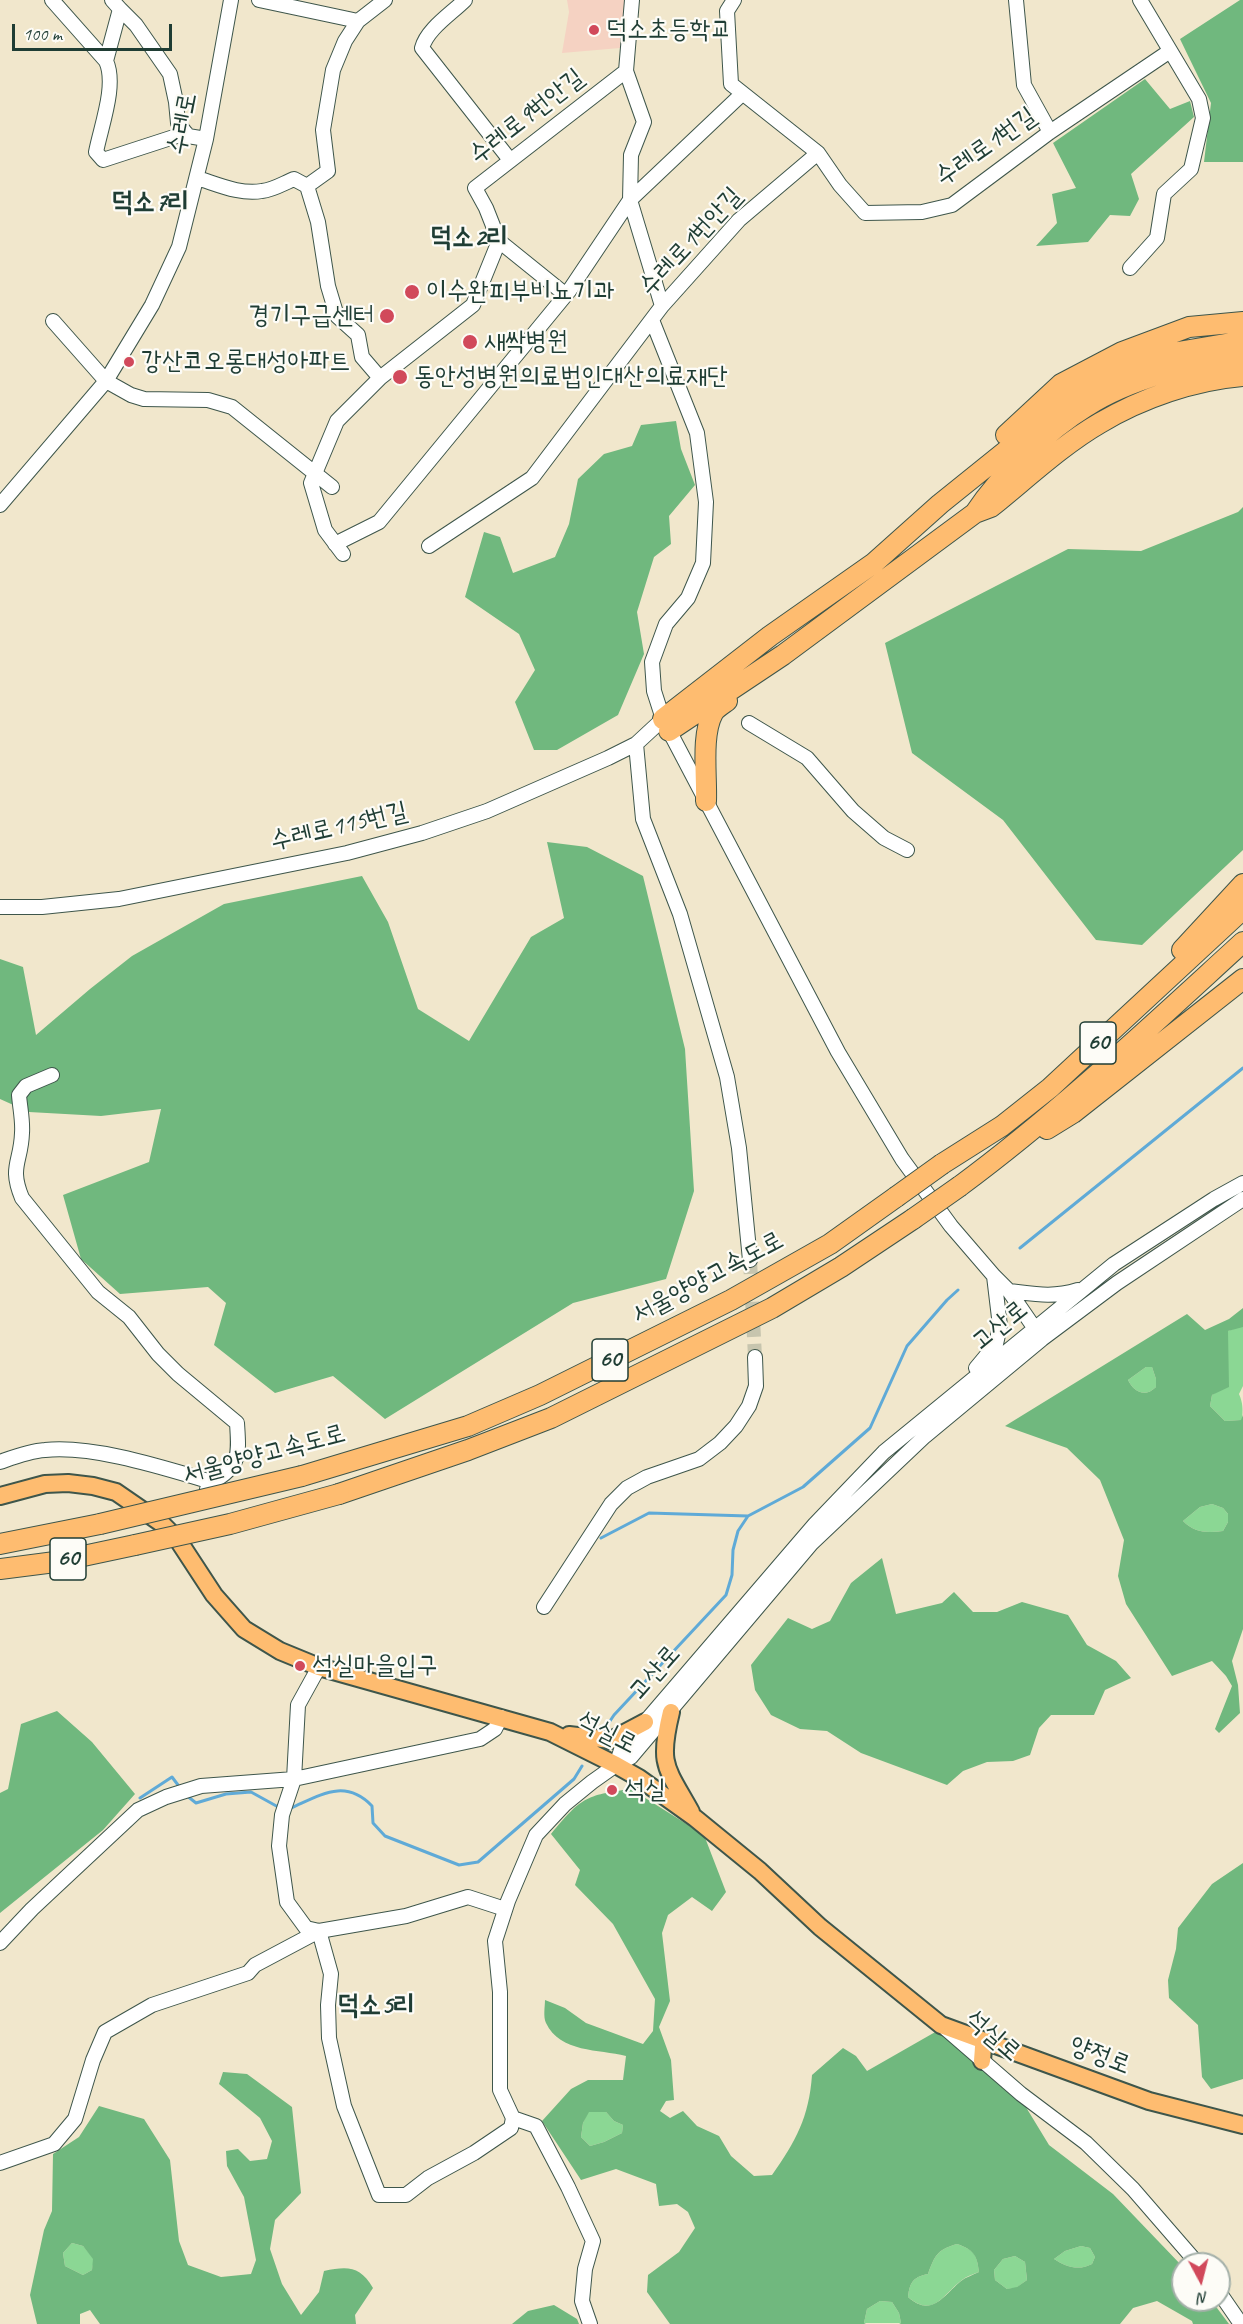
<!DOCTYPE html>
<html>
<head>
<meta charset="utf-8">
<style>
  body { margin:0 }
  #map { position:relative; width:1243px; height:2324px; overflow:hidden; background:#f1e7cc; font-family:Caveat,sans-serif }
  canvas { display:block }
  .north { position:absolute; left:1171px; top:2252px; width:60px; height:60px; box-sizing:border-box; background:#fdfcf7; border:2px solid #a4b0a9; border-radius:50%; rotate:173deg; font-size:16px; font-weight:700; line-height:24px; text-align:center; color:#1f3d34 }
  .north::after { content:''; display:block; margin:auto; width:21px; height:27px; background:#d1495b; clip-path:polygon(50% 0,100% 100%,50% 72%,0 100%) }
  .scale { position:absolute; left:12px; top:24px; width:160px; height:27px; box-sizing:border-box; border:3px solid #1f3d34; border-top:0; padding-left:8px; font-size:18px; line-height:21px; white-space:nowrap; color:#1f3d34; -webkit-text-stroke:4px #fdfcf7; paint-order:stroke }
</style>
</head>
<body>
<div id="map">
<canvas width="1243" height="2324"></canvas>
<div class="north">N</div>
<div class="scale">100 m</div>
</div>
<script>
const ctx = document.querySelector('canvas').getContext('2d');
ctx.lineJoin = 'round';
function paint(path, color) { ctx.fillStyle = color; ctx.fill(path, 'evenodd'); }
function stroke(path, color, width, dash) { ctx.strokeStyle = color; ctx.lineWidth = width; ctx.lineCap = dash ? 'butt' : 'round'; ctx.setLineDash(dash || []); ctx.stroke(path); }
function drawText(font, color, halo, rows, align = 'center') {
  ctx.font = font + ' Caveat,"Poor Story",sans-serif'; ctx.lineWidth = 4.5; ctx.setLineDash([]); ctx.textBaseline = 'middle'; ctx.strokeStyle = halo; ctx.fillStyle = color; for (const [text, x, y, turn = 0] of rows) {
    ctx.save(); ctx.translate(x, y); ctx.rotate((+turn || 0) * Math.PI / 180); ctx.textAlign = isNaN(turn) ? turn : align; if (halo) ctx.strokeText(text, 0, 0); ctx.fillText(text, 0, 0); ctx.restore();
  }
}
const built = new Path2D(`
  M 567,0 L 625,0 L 620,48 L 562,53 L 569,12 Z`);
const green = new Path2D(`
  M 1240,1326 L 1243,1327 L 1243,1386 L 1239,1394 C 1243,1403 1243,1410 1242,1420 L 1225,1421 L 1210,1406 L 1212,1395 L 1221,1389 L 1228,1364 L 1228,1331 Z
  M 1146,1367 L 1152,1367 L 1156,1379 L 1156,1387 C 1145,1398 1134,1392 1128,1380 Z
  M 1212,1504 L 1223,1508 L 1228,1514 L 1228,1522 L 1223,1531 C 1207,1533 1195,1533 1183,1521 L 1200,1507 Z
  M 588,2112 L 606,2112 L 614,2121 L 623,2125 L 622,2133 L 604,2142 L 590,2146 L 581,2137 L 583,2123 Z
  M 72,2243 L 83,2246 L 94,2259 L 92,2270 L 83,2275 L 65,2266 L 63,2253 Z
  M 957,2244 C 974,2250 977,2254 979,2272 C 974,2274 967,2276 962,2280 C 943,2294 934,2319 908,2297 C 910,2282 913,2277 928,2274 C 935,2255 937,2250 957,2244 Z
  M 1081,2246 L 1090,2248 L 1095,2257 L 1092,2264 C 1079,2271 1066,2267 1054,2259 L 1065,2251 Z
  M 1015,2256 L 1025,2262 L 1027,2280 L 1016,2288 L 1007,2289 L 995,2280 L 994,2270 L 1003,2259 Z
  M 880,2301 L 892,2302 L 899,2313 L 901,2323 L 864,2323 L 867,2309 Z`);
const forest = new Path2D(`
  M 1240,0 L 1243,0 L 1243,162 L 1204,162 L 1211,103 L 1180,39 Z
  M 1145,79 L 1170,109 L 1190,101 L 1194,117 L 1131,174 L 1139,199 L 1130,216 L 1110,215 L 1088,242 L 1036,246 L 1057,223 L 1052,194 L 1076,188 L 1053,143 Z
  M 676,421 L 681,449 L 695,485 L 669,516 L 671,544 L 654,557 L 637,612 L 644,654 L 618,715 L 557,750 L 534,750 L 515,702 L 535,670 L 519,634 L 465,597 L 484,532 L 500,537 L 513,573 L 555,557 L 569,524 L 578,479 L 604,454 L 632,446 L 641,425 Z
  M 1243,507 L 1243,850 L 1142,945 L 1096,940 L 1003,820 L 912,753 L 885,643 L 1068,549 L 1141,551 L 1238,512 Z
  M 547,842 L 587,847 L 643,876 L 685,1049 L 694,1191 L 666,1279 L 573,1303 L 385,1419 L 333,1376 L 275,1393 L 214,1345 L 226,1303 L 208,1287 L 120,1294 L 81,1259 L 63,1195 L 149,1162 L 161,1109 L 101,1116 L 29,1112 L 0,1099 L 0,959 L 23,967 L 36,1035 L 90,989 L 132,956 L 224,904 L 362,876 L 388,922 L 418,1009 L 469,1041 L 531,937 L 564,918 Z
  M 1243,1308 L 1243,1327 L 1228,1331 L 1229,1387 L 1212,1395 L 1210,1406 L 1225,1421 L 1241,1420 L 1243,1415 L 1243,1629 L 1232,1661 L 1238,1685 L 1240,1713 L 1219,1733 L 1215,1729 L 1232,1686 L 1226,1676 L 1212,1661 L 1172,1676 L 1126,1604 L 1118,1576 L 1124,1540 L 1100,1480 L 1067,1448 L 1005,1426 L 1187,1314 L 1205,1330 L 1229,1319 ZM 1146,1367 L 1152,1367 L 1156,1379 L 1156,1387 C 1145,1398 1134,1392 1128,1380 ZM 1212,1504 L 1223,1508 L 1228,1514 L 1228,1522 L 1223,1531 C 1207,1533 1195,1533 1183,1521 L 1200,1507 Z
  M 882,1558 L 896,1614 L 942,1603 L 954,1592 L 973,1612 L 997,1612 L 1022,1602 L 1068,1615 L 1087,1645 L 1116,1661 L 1131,1678 L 1105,1690 L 1094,1715 L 1051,1715 L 1039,1728 L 1030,1755 L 1013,1761 L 987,1762 L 963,1771 L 947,1785 L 861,1753 L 827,1731 L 800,1729 L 771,1715 L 755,1690 L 751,1665 L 788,1618 L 812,1629 L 830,1621 L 851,1583 Z
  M 57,1711 L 92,1742 L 135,1794 L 103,1830 L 0,1913 L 0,1793 L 8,1789 L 21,1724 Z
  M 631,1789 L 704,1835 L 726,1892 L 712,1911 L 692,1897 L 668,1915 L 662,1933 L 670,2001 L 659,2027 L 671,2060 L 674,2100 L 666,2101 L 660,2111 L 670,2118 L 683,2111 L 697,2126 L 719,2136 L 731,2156 L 754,2176 L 772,2175 C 796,2141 809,2117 812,2075 L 843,2048 L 856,2056 L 867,2071 L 937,2031 L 1021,2099 L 1049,2145 L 1113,2194 L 1183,2267 L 1183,2300 L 1211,2300 L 1229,2324 L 1193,2324 L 1192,2321 L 1157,2301 L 1133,2308 L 1120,2324 L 899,2324 L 901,2323 L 899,2313 L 892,2302 L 880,2301 L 867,2309 L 864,2323 L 866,2324 L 670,2324 L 647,2292 L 648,2275 L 679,2252 L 695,2228 L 688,2212 L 677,2204 L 659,2206 L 656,2184 L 616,2169 L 581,2180 L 542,2121 L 571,2089 L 588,2080 L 623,2080 L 626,2056 C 599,2049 560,2053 546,2023 C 543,2017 545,2006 545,2000 L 565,2008 L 586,2023 L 643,2044 L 653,2031 L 655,1999 L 613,1924 L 575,1885 L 580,1870 L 551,1834 C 581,1798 585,1795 631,1789 ZM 589,2112 L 606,2112 L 614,2121 L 623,2125 L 622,2133 L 604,2142 L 590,2146 L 581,2137 L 583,2123 ZM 957,2244 C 974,2250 977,2255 979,2272 C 973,2275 966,2277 961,2281 C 943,2296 932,2318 908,2297 C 910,2282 913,2277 928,2274 C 935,2255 937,2250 957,2244 ZM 1081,2246 L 1090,2248 L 1095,2257 L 1092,2264 C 1079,2271 1066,2267 1054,2259 L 1065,2251 ZM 1015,2256 L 1025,2262 L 1027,2280 L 1017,2287 L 1007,2289 L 995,2280 L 994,2270 L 1003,2259 Z
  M 1243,1863 L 1243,2079 L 1211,2089 L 1202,2077 L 1198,2025 L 1169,1998 L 1168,1980 L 1176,1949 L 1178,1928 L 1212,1884 Z
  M 223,2072 L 247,2074 L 292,2107 L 301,2193 L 275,2220 L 270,2249 L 282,2284 L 301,2315 L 319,2292 L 324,2271 C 348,2266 360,2266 373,2288 L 355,2315 L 356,2324 L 100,2324 L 90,2310 L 80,2314 L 80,2324 L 37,2324 L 30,2295 L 44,2230 L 52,2211 L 53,2154 L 79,2137 L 99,2106 L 144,2119 L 170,2160 L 179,2241 L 188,2265 L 221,2277 L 251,2274 L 256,2260 L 244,2197 L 227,2166 L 226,2151 L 238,2149 L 250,2161 L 267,2159 L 272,2141 L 260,2118 L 219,2084 ZM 72,2243 L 83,2246 L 93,2259 L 92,2270 L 83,2275 L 65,2266 L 63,2253 Z
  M 554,2305 L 577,2319 L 579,2324 L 512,2324 L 528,2311 Z`);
const stream = new Path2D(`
  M 1020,1248 L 1243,1068
  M 601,1538 L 649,1513 L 748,1516
  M 604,1730 L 614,1715 L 726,1595 L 732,1575 L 733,1550 L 738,1531 L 748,1516 L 803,1487 L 870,1428 L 907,1346 L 947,1300 L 958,1290
  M 186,1795 L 196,1803 L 226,1794 L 251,1792 L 280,1808
  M 140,1798 L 172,1777 L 178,1785
  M 291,1808 C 321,1795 345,1778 372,1806 L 373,1823 L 385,1836 L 459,1865 L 478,1862 L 574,1779 L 582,1766`);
const minorTunnel = new Path2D(`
  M 750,1260 L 755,1357`);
const minor = new Path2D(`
  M 52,0 L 106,61 L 120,9 L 112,0
  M 259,0 L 358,21
  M 465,0 C 451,14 427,29 422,48 L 510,160
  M 734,0 L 727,11 L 731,84 L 818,153 L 840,185 L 865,213 L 922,212 L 952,205 L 1050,132 L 1170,51
  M 1016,0 L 1024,85 L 1050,132
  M 120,9 L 136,25 L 170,74 L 176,102 L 178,123 L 188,136 L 206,139
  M 106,61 C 117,85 101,126 96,152 L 103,160 L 186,133
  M 197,178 C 217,184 240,195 262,191 C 273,190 284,183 294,179 L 307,186
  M 499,241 L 566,295
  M 1130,268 L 1157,238 L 1164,194 L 1191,169 L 1203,118 L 1199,99 L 1140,0
  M 662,306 L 630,200 L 742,94
  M 652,320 L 697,433 L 706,502 L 703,563 L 688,598 L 666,624 L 652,662 L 654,691 L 663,719 L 838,1052 L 902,1159 L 951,1226 L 994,1276 L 1009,1291 L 1042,1339
  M 53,321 L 106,381 L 131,395 L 144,399 L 208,400 L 232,407 L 332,487
  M 380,378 L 362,357 L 358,335 L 337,316 L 328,286 L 318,222 L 307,186 L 328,171 L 323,130 L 333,70 L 345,41 L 358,21 L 385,0
  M 0,505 L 106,381 L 152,305 L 179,247 L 206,139 L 231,0
  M 335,544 L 379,522 L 569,291 L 630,200 L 631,155 L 644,122 L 626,71 L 632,0
  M 429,546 L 532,478 L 662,306 L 739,220 L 818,153
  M 343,554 L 325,530 L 311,483 L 337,421 L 380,378 L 473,305 L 499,241 L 486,208 L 475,188 L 626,71
  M 749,723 L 807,758 L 853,811 L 884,838 L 907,850
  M 636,744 L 643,819 L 680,914 L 727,1077 L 739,1148 L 750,1260
  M 0,907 L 42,907 L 119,899 L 347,853 L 422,833 L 487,811 L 608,758 L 636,744 L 663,719
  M 52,1075 L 26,1086 L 19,1095 C 20,1108 23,1121 22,1133 C 21,1163 9,1166 22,1198 L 98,1292 L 129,1317 L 158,1354 L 178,1374 L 237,1423 C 239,1454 241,1466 212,1482
  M 1009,1291 C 1035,1294 1052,1298 1078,1290
  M 976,1368 L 996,1344 L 1000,1326 L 994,1276
  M 0,1462 C 14,1457 29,1451 45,1450 C 94,1445 164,1468 212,1482 L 207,1489
  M 544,1607 L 611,1504 L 627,1488 L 647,1477 L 699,1459 L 720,1443 L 736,1426 L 749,1406 L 756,1386 L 755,1357
  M 319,1667 L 298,1705 L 294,1779 L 282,1815 L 279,1846 L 287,1902 L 306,1928 L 319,1931 L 331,1974 L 328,2005 L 329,2038 L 344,2106 L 379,2195 L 406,2195 L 428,2178 L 474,2153 L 511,2128 L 513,2118 L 500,2090 L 500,1992 L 495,1941 L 508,1901 L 536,1835 L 565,1804 L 592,1782 L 616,1765 L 631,1757 L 811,1544 L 925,1436 L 1042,1339 L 1117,1283 L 1243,1199
  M 616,1765 L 621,1750 L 815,1524 L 884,1452 L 1114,1264 L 1214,1199 L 1243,1183
  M 0,1943 L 32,1909 L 138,1810 L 166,1797 L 201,1786 L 294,1779 L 480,1739 L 495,1729 L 501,1717
  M 946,2029 L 1021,2094 L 1086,2143 L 1133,2189 L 1198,2264
  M 513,2118 L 536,2126 L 568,2187 L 593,2241 L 585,2269 L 582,2301 L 590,2324
  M 0,2163 L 54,2144 L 75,2119 L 93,2060 L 105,2032 L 152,2005 L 248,1973 L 255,1965 L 319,1931 L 406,1916 L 468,1897 L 505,1909
  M 1219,2292 L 1241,2324`);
const major = new Path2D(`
  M 0,1496 L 45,1484 L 68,1483 L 93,1486 L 116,1492 L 161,1523 L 178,1540 L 214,1595 L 244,1629 L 280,1651 L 319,1667 L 550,1732 L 616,1765 L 639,1778 L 695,1818 L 760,1871 L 820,1927 L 941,2025 L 1149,2101 L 1243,2125
  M 671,1712 C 658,1765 666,1767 691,1812
  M 569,1735 L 611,1740 L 645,1722
  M 982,2061 L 983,2047 L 988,2041`);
const highway = new Path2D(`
  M 1006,435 L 1061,384 L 1122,352 L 1189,327 L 1243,322
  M 975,513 C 1000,475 1048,430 1087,406 C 1127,380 1196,361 1243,356
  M 663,719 L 770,636 L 874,563 L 940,504 L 1068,401 L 1097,380 L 1128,365 L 1178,352 L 1243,341
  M 669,731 L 783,655 L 975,513 L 991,507 C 1026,479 1062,445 1100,423 C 1142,398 1194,380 1243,376
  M 706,801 C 707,776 701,735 713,713 C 716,708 723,704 727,701
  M 1182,950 L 1243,884
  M 1047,1129 L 1073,1113 L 1243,979
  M 942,1164 L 1002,1126 L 1050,1088 L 1243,909
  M 960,1186 C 1060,1112 1151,1026 1243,942
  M 302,1476 L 468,1426 L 540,1395 L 731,1300 L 830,1244 L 896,1197
  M 339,1494 L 468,1450 L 551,1418 L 772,1308 L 841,1267 L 913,1219
  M 0,1544 L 100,1524
  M 0,1569 L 55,1562 L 135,1545`);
const highwayBridge = new Path2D(`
  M 896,1197 L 942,1164
  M 913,1219 L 960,1186
  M 100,1524 L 302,1476
  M 135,1545 L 230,1524 L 339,1494`);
const markers = [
  [594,30,6,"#d1495b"],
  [412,292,8,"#d1495b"],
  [387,316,8,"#d1495b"],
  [470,342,8,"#d1495b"],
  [129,362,6,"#d1495b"],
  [400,377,8,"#d1495b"],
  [300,1666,6,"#d1495b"],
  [612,1790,6,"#d1495b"]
];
const shields = [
  [1098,1043,36],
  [610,1360,36],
  [68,1559,36]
];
const shieldNames = [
  ["60",1098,1043],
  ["60",610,1360],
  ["60",68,1559]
];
const poiNames = [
  ["덕소초등학교",606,30],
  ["이수완피부비뇨기과",426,292],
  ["경기구급센터",374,316,"right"],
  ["새싹병원",484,342],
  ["강산코오롱대성아파트",141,362],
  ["동안성병원의료법인대산의료재단",414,377],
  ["석실마을입구",312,1666],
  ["석실",624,1790]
];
const streetNames = [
  ["수레로9번안길",527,117,-38],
  ["수레로",183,124,-79],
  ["수레로1번길",986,147,-35],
  ["수레로1번안길",691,242,-47],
  ["수레로115번길",339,827,-13],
  ["서울양양고속도로",708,1278,-28],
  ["고산로",1000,1326,-39],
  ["서울양양고속도로",264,1455,-15],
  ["고산로",655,1673,-49],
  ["석실로",607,1733,27],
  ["석실로",993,2036,41],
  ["양정로",1100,2056,21]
];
const neighbourhoodNames = [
  ["덕소7리",150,203],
  ["덕소2리",469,238],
  ["덕소5리",376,2006]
];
paint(built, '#f5d2c2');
paint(green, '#8bd794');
paint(forest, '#70b87e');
stroke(stream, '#5faad7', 3);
stroke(minorTunnel, '#c7c5ae', 14, [14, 7]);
stroke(minor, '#3e564b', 16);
stroke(major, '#3e564b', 20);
stroke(highway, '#3e564b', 22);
stroke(minor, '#fff', 14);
stroke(major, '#febc70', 16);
stroke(highway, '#febc70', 20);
stroke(highwayBridge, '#3e564b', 22, []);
stroke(highwayBridge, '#febc70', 20);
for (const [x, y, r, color] of markers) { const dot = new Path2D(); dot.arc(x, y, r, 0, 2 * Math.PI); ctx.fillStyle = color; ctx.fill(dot); stroke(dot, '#fdfcf7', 2); }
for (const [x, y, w] of shields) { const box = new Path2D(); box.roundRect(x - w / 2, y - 21, w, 42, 4.5); ctx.fillStyle = '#fdfcf7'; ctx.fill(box); stroke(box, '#1f3d34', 1.5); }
drawText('bold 24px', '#1f3d34', null, shieldNames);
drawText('26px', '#1f3d34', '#fdfcf7', poiNames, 'left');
drawText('26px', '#1f3d34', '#fdfcf7', streetNames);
drawText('bold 27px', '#1f3d34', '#fdfcf7', neighbourhoodNames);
</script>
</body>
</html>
